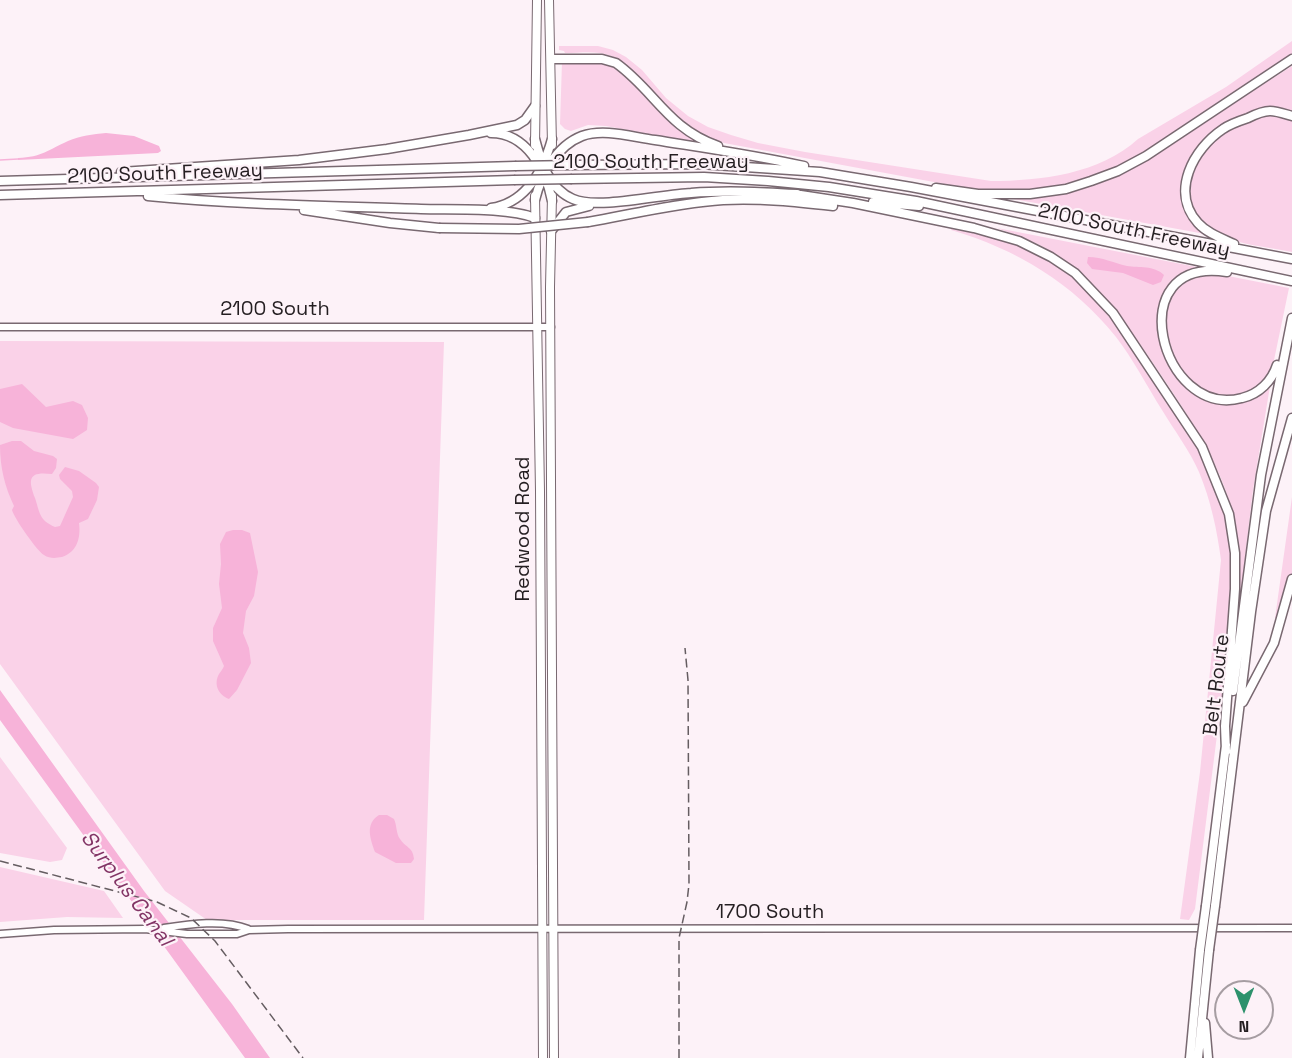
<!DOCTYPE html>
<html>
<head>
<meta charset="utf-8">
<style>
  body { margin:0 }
  #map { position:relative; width:1292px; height:1058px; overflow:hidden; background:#fdf2f8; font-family:"Space Grotesk",sans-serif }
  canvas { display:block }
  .north { position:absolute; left:1214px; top:980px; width:60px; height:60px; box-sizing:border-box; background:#fdf2f8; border:2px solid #a69da2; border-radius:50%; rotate:180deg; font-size:16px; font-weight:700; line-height:24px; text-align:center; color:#241e21 }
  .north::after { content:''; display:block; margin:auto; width:21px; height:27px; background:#2d916c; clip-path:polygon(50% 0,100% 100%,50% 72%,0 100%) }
</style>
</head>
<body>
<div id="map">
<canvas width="1292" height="1058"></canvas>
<div class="north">N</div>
</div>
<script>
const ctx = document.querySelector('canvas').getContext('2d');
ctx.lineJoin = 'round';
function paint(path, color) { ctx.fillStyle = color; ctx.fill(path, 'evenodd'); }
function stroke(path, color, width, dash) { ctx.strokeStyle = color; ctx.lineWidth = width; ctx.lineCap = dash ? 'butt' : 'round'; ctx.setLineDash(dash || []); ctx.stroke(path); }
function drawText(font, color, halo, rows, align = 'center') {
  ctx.font = font + ' "Space Grotesk",sans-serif'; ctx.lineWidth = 4.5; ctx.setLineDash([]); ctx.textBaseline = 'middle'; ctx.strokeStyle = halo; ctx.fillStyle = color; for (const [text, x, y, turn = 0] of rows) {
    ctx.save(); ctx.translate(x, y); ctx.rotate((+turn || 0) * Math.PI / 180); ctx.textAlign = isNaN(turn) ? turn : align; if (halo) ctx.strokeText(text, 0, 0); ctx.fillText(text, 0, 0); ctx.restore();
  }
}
const green = new Path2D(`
  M 1292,41 L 1292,59 L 1139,157 C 1082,186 1030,195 966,188 L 724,143 C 689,132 668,108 643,83 C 633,73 624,61 611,56 C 597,50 580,53 565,53 L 564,51 L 559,50 L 559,46 L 598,46 L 613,50 L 626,57 L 642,70 L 666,98 L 688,116 L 708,127 L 731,135 L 758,143 L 805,152 L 991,181 C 1040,181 1100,174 1138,139 L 1226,87 Z
  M 562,62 L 604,62 L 616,67 L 697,139 L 696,143 L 606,126 L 588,125 L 571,131 L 565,129 L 560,124 Z
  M 1292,66 L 1292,112 L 1271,108 L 1261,109 L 1234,119 L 1209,140 L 1183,190 L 1205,234 L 1008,198 L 1048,195 L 1159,151 Z
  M 1264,114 L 1277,114 L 1292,118 L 1292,252 C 1265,246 1226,245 1205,225 C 1173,196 1199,148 1230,129 C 1240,123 1253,119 1264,114 Z
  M 951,228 L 984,234 L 1017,244 L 1048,260 L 1069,273 L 1112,314 L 1198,444 L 1224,503 L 1234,562 L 1226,664 L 1197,893 L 1195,909 L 1189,920 L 1180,919 L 1200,772 L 1221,560 C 1217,530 1211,501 1199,472 C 1190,451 1174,430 1162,410 C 1147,386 1133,359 1116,337 C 1073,283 1016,249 951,230 Z
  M 997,228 L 1202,268 C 1175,278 1172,287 1160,310 C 1165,331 1169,353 1176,373 C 1185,396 1216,408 1239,402 C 1249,399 1258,391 1267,386 L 1270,386 L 1253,490 L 1239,609 C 1240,577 1241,545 1233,514 C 1220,464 1193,423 1165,381 C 1133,333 1103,287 1055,254 C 1037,242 1016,235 997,228 Z
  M 1196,276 L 1228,276 L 1289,288 L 1273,365 L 1267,377 L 1262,384 L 1244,395 L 1223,398 L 1197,388 L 1176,362 L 1166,332 L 1165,313 L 1172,296 L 1179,287 Z
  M 0,341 L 444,342 L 424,920 L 207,920 L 165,891 L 0,664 Z
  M 1292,497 L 1292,573 L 1277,618 L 1275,618 Z
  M 0,757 L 67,848 L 62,860 L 50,862 L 0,853 Z
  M 0,867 L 104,891 L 123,918 L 67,917 L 0,922 Z`);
const water = new Path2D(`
  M 106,133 L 134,136 L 159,146 L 161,151 L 158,153 L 18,160 L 18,158 C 42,157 48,150 68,141 C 80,136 93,134 106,133 Z
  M 1088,257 C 1103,257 1113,263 1127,266 C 1139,268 1154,265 1164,275 L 1161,282 L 1153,285 L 1123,273 L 1092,269 L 1087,263 Z
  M 22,384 L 46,407 L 73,401 L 82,405 L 88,418 L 87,430 L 73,439 L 13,428 L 0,422 L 0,389 Z
  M 12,441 L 21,441 L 34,451 L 53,456 L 57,459 L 56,468 L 52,474 C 28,471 28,479 35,498 C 40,513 39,520 55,527 L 60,526 L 73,497 L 72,491 L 60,479 L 59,475 L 65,467 L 79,471 L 96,483 L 99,487 L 97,500 L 88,519 L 79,523 C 81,538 77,552 62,557 C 56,558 50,559 44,555 C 37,551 14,518 12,510 L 14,506 C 5,487 0,468 0,445 Z
  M 233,530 L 242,530 L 250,533 L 258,572 L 254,596 L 246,611 L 243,633 L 249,648 L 251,663 L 237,690 L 229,699 C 219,695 213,685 219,674 C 221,671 223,669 224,666 L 213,641 L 213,628 L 222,608 L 219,584 L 221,564 L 220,544 L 226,532 Z
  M 0,690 L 144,891 L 232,1004 L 270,1058 L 245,1058 L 0,720 Z
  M 379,815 L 387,815 L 394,819 C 397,825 396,834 400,839 C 406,848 413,847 414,859 L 411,863 L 396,863 L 375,852 C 370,838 365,824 379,815 Z`);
const stream = new Path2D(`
  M 0,160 L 18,159`);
const minor = new Path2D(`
  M 0,327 L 551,327
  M 164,928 C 189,924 224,919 248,929
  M 0,934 L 54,930 L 145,929 L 187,934 L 237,934 L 249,930 L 288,929 L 1292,928`);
const major = new Path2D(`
  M 549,0 L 552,145
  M 535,145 L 537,0
  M 535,196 L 540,491 L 543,1058
  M 552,196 L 550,287 L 554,1058`);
const highway = new Path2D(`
  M 552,59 L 602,59 L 616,63 C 655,91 667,128 718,146
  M 491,133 C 527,133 546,170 552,201
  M 535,139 C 541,162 549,189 573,199 C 597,210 663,194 691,193 C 726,190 762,192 797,194
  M 573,165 L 700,164 L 820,172 L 911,187 L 1292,259
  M 121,172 L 299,160 L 387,149 L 469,135 L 517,125 L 525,120 L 535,106
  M 572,179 L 704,177 L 768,181 L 829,187 L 916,201 L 1292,281
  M 0,181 L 515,166
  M 936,188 L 978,194 L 1030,194 L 1066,189 L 1091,181 L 1118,171 L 1146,156 L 1292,59
  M 794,194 L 853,203 L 974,228 L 1019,241 L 1051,257 L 1075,273 L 1113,313 L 1202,447 L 1229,514 L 1235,553 L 1235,589 L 1225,726 L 1226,751
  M 0,195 L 514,180
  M 148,196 C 239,205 330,206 421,209 C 451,210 508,207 535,218
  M 535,200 C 541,175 556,146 582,136 C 604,128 632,137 655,140 C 705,148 755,155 804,166
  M 873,202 L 919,206
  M 491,208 C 526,203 543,171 552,139
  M 304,210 L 390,223 L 439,228
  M 588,222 C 633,214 678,203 723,200 C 760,198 797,202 833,206
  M 551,231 L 566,212 L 589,206
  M 1234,244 C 1221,238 1207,233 1198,223 C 1170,192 1193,149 1223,129 C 1230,124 1239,121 1248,118 C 1254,115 1263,111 1270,111 C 1277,111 1285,114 1292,116
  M 1227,272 C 1119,255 1160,420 1242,398 C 1259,394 1272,381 1277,365
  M 1233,691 L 1261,475 L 1292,318
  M 1243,702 L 1274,643 L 1292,579
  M 1206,906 L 1226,745
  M 1215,906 L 1251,612 L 1266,511 L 1292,418
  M 1205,1023 L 1208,1058
  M 1190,1058 L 1200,950
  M 1198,1058 L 1209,950`);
const rail = new Path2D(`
  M 0,861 L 157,902 L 191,918 L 215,941 L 303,1058
  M 679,1058 L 679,938 L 687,902 L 689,884 L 688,680 L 685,648`);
const highwayBridge = new Path2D(`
  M 515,166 L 573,165
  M 514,180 L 572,179
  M 439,228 L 519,229 L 588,222
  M 1200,950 L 1206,906
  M 1209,950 L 1215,906`);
const streetNames = [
  ["2100 South Freeway",651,163],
  ["2100 South Freeway",165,174,-2],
  ["2100 South Freeway",1134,231,12],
  ["2100 South",275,310],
  ["Redwood Road",524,529,-90],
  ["Belt Route",1217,685,-83],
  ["1700 South",770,913]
];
const waterNames = [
  ["Surplus Canal",126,889,53]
];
paint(green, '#fad2e8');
paint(water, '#f7b3d9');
stroke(stream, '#f7b3d9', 1.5);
stroke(minor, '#796971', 9);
stroke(major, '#796971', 10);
stroke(highway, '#796971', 11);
stroke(minor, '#fff', 6);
stroke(major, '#fff', 8);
stroke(highway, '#fff', 8);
stroke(rail, '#655d61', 1.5, [9, 4.5]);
stroke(highwayBridge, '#796971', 11, []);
stroke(highwayBridge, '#fff', 8);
drawText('20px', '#241e21', '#fdf2f8', streetNames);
drawText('italic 21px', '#833566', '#fdf2f8', waterNames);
</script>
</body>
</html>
